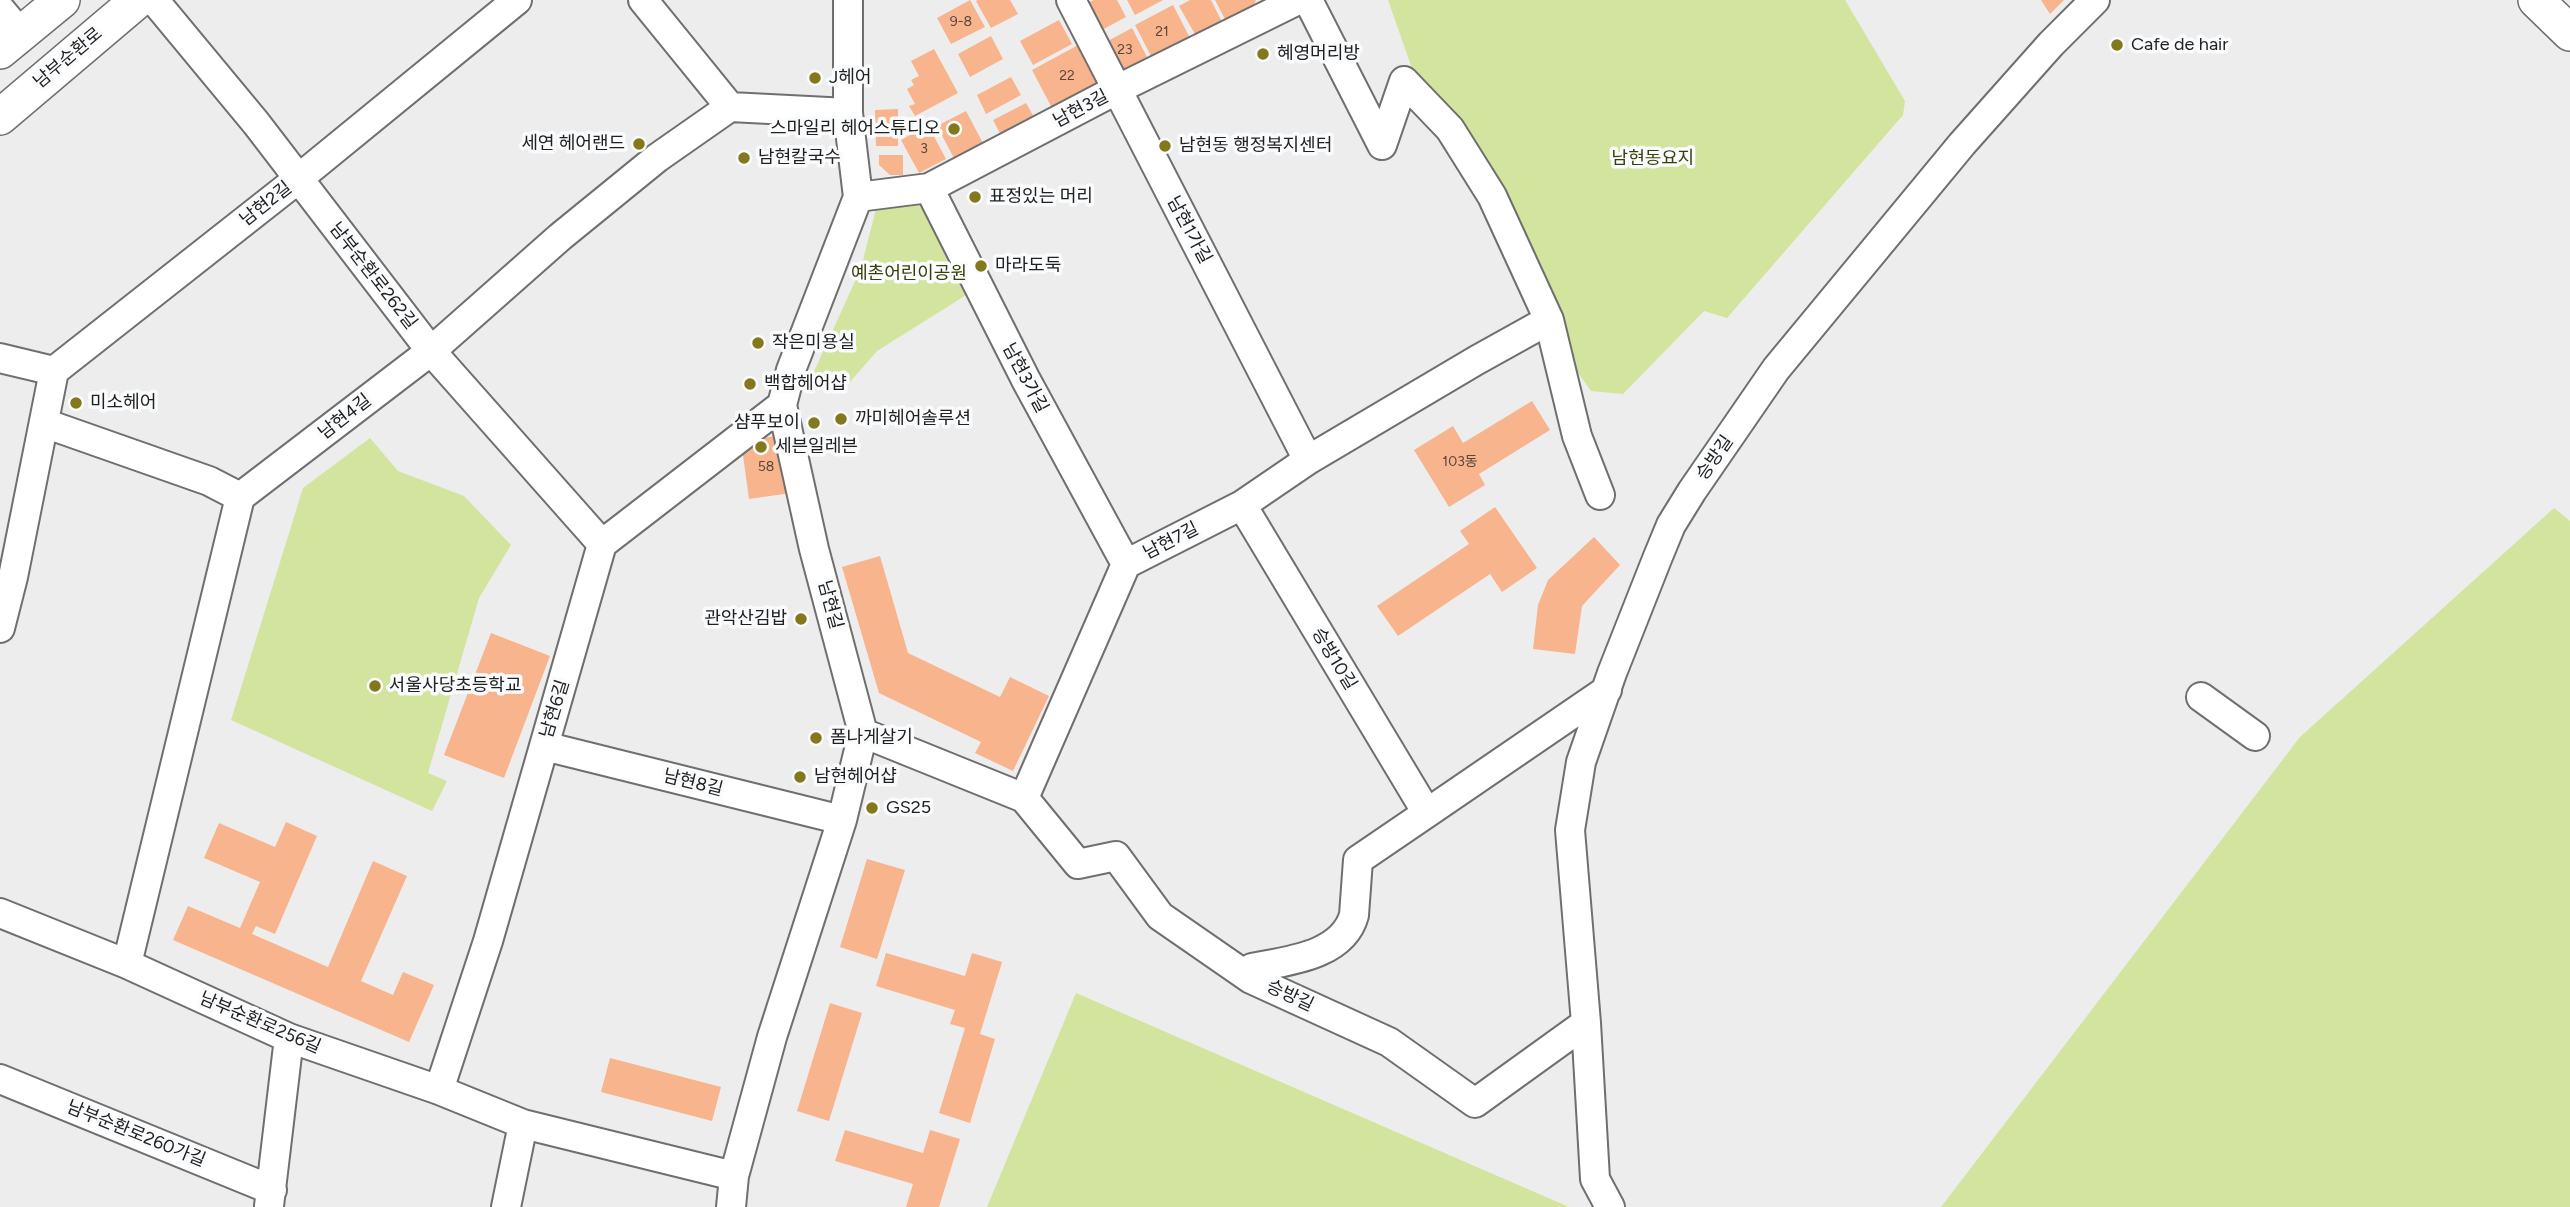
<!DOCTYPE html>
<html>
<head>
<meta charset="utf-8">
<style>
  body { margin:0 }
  canvas { display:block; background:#ededee }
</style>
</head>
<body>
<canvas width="2570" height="1207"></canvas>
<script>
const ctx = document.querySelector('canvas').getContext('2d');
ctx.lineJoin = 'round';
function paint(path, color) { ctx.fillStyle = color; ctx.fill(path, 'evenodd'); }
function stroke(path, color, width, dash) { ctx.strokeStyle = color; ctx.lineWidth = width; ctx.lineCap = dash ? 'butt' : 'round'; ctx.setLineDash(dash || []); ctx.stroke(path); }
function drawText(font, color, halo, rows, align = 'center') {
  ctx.font = font + ' Figtree,"Noto Sans KR",sans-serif'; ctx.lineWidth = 7; ctx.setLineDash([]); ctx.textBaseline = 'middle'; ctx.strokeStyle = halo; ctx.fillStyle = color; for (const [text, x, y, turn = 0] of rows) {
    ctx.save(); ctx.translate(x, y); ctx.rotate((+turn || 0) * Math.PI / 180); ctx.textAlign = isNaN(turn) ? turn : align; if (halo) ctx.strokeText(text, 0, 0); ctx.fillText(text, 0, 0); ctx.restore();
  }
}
const green = new Path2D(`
  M 1388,0 L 1845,0 L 1905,101 L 1903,115 L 1727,318 L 1704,311 L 1623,394 L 1591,391 L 1556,342 L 1497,197 L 1422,97 Z
  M 925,197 L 971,292 L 877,351 L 850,382 L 807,387 L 861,268 L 877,205 Z
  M 370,438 L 398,471 L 464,496 L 511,545 L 479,598 L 428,773 L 447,781 L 432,811 L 231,720 L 303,488 Z
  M 2554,508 L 2570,521 L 2570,1207 L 1941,1207 L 2300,737 Z
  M 1076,993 L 1569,1207 L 987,1207 Z`);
const building = new Path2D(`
  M 970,0 L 985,27 L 951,44 L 937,18 Z
  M 978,0 L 1010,0 L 1018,14 L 991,28 L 976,1 Z
  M 1094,0 L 1117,0 L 1126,17 L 1100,31 L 1085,4 Z
  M 1127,0 L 1163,0 L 1135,15 Z
  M 1190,0 L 1211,0 L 1222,22 L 1196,36 L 1179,6 Z
  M 1215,0 L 1256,0 L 1252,10 L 1227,23 Z
  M 2041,0 L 2064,0 L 2050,14 Z
  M 1173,5 L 1190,38 L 1152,58 L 1135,25 Z
  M 1059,20 L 1072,44 L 1033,65 L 1020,41 Z
  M 1132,28 L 1147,57 L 1124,69 L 1116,66 L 1104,43 Z
  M 991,36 L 1003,59 L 970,77 L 958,54 Z
  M 1082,43 L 1102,81 L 1052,108 L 1032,70 Z
  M 934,49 L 958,93 L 915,116 L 909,106 L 915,104 L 907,89 L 914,85 L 911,80 L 919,76 L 911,61 Z
  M 1011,77 L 1021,95 L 986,114 L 977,95 Z
  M 1026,103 L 1035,119 L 1002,137 L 993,120 Z
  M 898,109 L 898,146 L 876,146 L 875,110 Z
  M 966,111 L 984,145 L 955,160 L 937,126 Z
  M 928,125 L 946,159 L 919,173 L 901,140 Z
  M 879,155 L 903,155 L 903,175 L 890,175 L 879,165 Z
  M 1532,401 L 1550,430 L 1479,474 L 1485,485 L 1449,507 L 1414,450 L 1453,426 L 1463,443 Z
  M 783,435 L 791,493 L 749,499 L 741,441 Z
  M 1495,507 L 1537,568 L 1502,592 L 1490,574 L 1398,636 L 1377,606 L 1469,544 L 1460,531 Z
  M 1594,537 L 1620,565 L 1582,606 L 1575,654 L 1533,649 L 1538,605 L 1548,580 Z
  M 880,556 L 908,653 L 1000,697 L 1010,677 L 1049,696 L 1013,771 L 975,753 L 981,742 L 879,693 L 842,567 Z
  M 491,633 L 550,656 L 504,778 L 444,755 Z
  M 286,822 L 317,836 L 275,934 L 256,926 L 252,934 L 328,967 L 373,861 L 407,876 L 361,981 L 393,995 L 403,972 L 434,985 L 409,1042 L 173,940 L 188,906 L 240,928 L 260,882 L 204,858 L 219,823 L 275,847 Z
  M 867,859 L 905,870 L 877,959 L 840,947 Z
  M 886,953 L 965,976 L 972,953 L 1002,962 L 980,1034 L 995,1039 L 970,1123 L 939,1113 L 965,1028 L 950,1024 L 955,1010 L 876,986 Z
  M 830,1003 L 862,1013 L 829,1121 L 797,1111 Z
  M 610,1058 L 721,1087 L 712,1121 L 601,1092 Z
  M 845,1130 L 923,1153 L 930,1130 L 960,1139 L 939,1207 L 906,1207 L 913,1184 L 835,1161 Z`);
const minor = new Path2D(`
  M 154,0 L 256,123 L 431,351 L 602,544
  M 643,0 L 730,107
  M 1071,0 L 1308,460
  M 1308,0 L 1382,145
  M 0,9 L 20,33
  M 929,188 L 1026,380 L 1126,564
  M 858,197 L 929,188 L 1116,90 L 1298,0
  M 1549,320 L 1577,436 L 1600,495
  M 0,358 L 54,371
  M 44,423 L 209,481 L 240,497
  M 1242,505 L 1427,813 L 1607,690
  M 0,628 L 13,577 L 54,371 L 298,179 L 517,0
  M 2201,697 L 2255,736
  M 863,733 L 1024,798 L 1126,564 L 1242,505 L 1308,460 L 1477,360 L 1549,320 L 1492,196 L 1450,129 L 1404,81 L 1382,145
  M 544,746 L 842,820
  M 1024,798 L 1078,864 L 1116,856 L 1160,916 L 1251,979 L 1389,1042 L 1475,1103 L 1586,1023
  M 0,913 L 127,964 L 289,1038 L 439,1090 L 523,1124 L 734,1176
  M 127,964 L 240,497 L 431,351 L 560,237 L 657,158 L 730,107 L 848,113
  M 1252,968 C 1287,961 1343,956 1354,915 L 1358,860 L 1427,813
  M 0,1079 L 272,1190
  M 439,1090 L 488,941 L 602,544 L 782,405
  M 269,1206 L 289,1038
  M 506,1207 L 523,1124
  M 731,1207 L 734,1176 L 772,1037 L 842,820 L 863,733 L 814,549 L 782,405 L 791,370 L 858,197 L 848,113 L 848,0
  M 1610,1207 L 1595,1179 L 1586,1023 L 1570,830 L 1581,762 L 1612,673 L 1657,559 L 1671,525 L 1692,491 L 1776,369 L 1962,144 L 2051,44 L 2095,0`);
const major = new Path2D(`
  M 2536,0 L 2570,33
  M 0,51 L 62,0
  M 0,117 L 138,0`);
const markers = [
  [2117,45,7,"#84781c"],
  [1263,54,7,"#84781c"],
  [815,78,7,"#84781c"],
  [954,129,7,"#84781c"],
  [639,144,7,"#84781c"],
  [1165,146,7,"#84781c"],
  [744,158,7,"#84781c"],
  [975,197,7,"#84781c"],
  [981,266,7,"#84781c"],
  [758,343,7,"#84781c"],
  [750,384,7,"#84781c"],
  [76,403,7,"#84781c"],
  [841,419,7,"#84781c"],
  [814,423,7,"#84781c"],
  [761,447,7,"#84781c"],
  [801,619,7,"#84781c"],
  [375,686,7,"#84781c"],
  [816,738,7,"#84781c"],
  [800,777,7,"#84781c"],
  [872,808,7,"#84781c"]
];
const numberNames = [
  ["9-8",961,22],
  ["21",1162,32],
  ["23",1125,50],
  ["22",1067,76],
  ["3",924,149],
  ["103동",1460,462],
  ["58",766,467]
];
const poiNames = [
  ["Cafe de hair",2131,45],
  ["혜영머리방",1277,54],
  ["J헤어",829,78],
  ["스마일리 헤어스튜디오",940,129,"right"],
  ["세연 헤어랜드",625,144,"right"],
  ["남현동 행정복지센터",1179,146],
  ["남현칼국수",758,158],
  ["표정있는 머리",989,197],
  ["마라도둑",995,266],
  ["작은미용실",772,343],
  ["백합헤어샵",764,384],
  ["미소헤어",90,403],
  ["까미헤어솔루션",855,419],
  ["샴푸보이",800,423,"right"],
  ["세븐일레븐",775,447],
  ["관악산김밥",787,619,"right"],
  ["서울사당초등학교",389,686],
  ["폼나게살기",830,738],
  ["남현헤어샵",814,777],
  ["GS25",886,808]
];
const streetNames = [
  ["남부순환로",68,58,-40],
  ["남현3길",1081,109,-28],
  ["남현2길",266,204,-38],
  ["남현1가길",1189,230,62],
  ["남부순환로262길",373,276,52],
  ["남현3가길",1025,378,62],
  ["남현4길",345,417,-38],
  ["승방길",1715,458,-55],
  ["남현7길",1171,541,-27],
  ["남현길",830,605,75],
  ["승방10길",1334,659,59],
  ["남현6길",555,709,-73],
  ["남현8길",693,783,14],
  ["승방길",1290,996,25],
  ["남부순환로256길",260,1023,23],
  ["남부순환로260가길",136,1134,22]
];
const parkNames = [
  ["남현동요지",1653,159],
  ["예촌어린이공원",909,274]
];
paint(green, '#d2e49e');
paint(building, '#f8b48c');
stroke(minor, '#6f6f70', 32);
stroke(major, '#6f6f70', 38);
stroke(minor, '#fff', 28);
stroke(major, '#fff', 35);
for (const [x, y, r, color] of markers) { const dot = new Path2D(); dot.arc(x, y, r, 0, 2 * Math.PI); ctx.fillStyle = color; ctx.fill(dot); stroke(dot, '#fafbfc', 2.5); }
drawText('14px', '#57463c', null, numberNames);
drawText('18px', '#212122', '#fafbfc', poiNames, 'left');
drawText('18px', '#212122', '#fafbfc', streetNames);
drawText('18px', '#37400a', '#fafbfc', parkNames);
</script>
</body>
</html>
